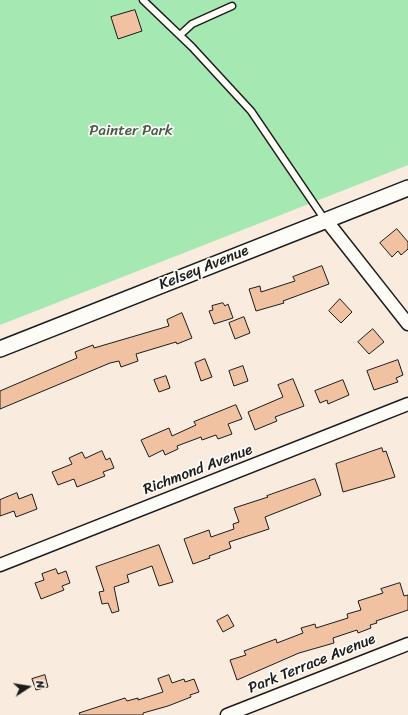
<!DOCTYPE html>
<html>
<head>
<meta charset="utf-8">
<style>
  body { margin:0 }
  #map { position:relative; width:408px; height:715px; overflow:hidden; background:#f9ebdd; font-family:Sriracha,sans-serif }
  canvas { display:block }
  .north { position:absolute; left:8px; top:667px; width:40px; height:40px; -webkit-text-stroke:3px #fdfcf7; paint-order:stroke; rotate:78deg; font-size:11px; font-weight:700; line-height:16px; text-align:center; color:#1c1c1c }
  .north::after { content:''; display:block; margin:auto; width:14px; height:18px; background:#1c1c1c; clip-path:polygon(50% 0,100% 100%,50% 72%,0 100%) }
</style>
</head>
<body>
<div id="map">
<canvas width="408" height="715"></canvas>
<div class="north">N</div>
</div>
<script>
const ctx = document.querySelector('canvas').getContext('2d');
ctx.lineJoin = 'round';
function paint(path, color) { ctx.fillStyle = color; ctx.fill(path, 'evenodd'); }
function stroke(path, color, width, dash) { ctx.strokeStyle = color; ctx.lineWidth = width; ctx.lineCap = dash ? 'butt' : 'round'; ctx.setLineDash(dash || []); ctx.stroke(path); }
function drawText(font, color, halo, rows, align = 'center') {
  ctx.font = font + ' Sriracha,sans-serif'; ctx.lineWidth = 3.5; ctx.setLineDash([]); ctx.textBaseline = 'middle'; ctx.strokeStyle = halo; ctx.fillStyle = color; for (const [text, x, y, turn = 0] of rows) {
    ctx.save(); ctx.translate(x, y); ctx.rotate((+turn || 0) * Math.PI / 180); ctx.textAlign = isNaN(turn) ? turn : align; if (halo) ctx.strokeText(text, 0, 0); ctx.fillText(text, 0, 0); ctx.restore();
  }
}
const green = new Path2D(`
  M 0,0 L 408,0 L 408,165 L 0,325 Z`);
const building = new Path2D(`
  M 135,10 L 142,31 L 118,39 L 111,17 Z
  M 397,229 L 408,242 L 408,249 L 401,255 L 398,251 L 392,257 L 380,243 Z
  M 322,266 L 329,284 L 283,301 L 284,303 L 256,311 L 249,289 L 260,286 L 261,292 L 295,281 L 293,277 Z
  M 340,299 L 352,312 L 341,323 L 329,311 Z
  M 223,303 L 225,306 L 228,304 L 233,318 L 214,324 L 209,311 L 213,310 L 212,306 Z
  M 182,313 L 192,338 L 177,344 L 176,342 L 136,354 L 138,361 L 121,367 L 119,361 L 110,363 L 0,409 L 0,391 L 77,358 L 75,352 L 93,345 L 94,348 L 169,326 L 167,320 Z
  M 244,317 L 250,333 L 235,339 L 229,323 Z
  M 373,329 L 384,342 L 369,354 L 358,342 Z
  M 205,359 L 212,377 L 201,381 L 195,363 Z
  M 398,360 L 403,375 L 396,378 L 398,382 L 374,390 L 367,371 Z
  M 243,366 L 248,381 L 234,386 L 229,371 Z
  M 166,376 L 170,388 L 159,392 L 154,380 Z
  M 293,379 L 304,406 L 275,417 L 277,421 L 255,430 L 248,412 L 283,397 L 278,385 Z
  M 343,380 L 349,395 L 328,404 L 327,400 L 320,403 L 315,391 Z
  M 236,405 L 242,419 L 228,424 L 232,434 L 218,439 L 216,435 L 202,440 L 201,437 L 177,446 L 178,449 L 165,455 L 163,450 L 149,457 L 141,440 L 169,428 L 172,436 L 196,425 L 194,422 Z
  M 382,448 L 383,452 L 386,451 L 395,477 L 343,492 L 336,464 Z
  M 102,451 L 106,460 L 110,458 L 114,468 L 103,472 L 105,476 L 77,487 L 74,479 L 58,485 L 52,472 L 72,464 L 69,458 L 82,452 L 85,458 Z
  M 315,479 L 321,495 L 265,517 L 269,529 L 229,542 L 231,548 L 209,556 L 210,558 L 193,564 L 184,539 L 209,530 L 211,537 L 234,529 L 233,524 L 239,522 L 234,508 L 268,497 L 267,496 Z
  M 17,493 L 19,499 L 32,494 L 37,509 L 16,517 L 14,511 L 0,516 L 0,500 Z
  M 159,545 L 173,582 L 159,586 L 152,566 L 127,575 L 129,582 L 114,587 L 119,611 L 112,613 L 108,603 L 102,604 L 99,592 L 104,591 L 96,567 Z
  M 56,569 L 58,574 L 66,571 L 70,583 L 62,586 L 64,590 L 41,599 L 35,583 L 44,580 L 42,574 Z
  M 400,583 L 404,596 L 408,595 L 408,610 L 376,621 L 377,623 L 370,625 L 371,628 L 358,633 L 357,630 L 333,638 L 334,643 L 299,653 L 237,680 L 230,660 L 246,655 L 244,651 L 276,639 L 277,643 L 303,633 L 301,628 L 315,624 L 316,628 L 348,618 L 347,614 L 361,610 L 358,601 L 383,593 L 381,589 Z
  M 228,615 L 234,626 L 223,632 L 217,621 Z
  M 45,675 L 48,687 L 36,690 L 32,679 Z
  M 169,675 L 172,683 L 184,679 L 185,682 L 194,679 L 199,692 L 190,695 L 191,697 L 168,706 L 143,713 L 143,715 L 80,715 L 79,713 L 125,698 L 127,701 L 138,698 L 138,700 L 163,692 L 158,679 Z`);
const service = new Path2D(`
  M 143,0 L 192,47 L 251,111 L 325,220
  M 180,35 L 192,24 L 232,6`);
const minor = new Path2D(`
  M 326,220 L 408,324
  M 0,565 L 408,404
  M 227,715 L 408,644`);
const tertiary = new Path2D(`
  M 0,349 L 408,188`);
const parkNames = [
  ["Painter Park",131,131]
];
const streetNames = [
  ["Kelsey Avenue",204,268,-22],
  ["Richmond Avenue",198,470,-21],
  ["Park Terrace Avenue",312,664,-22]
];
paint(green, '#a5e8b2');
paint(building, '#f1c2a1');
stroke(building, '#1c1c1c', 1);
stroke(service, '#1c1c1c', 9);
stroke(minor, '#1c1c1c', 15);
stroke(tertiary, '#1c1c1c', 18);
stroke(service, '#fdfcf7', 6);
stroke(minor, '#fdfcf7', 12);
stroke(tertiary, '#fdfcf7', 15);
drawText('15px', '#455949', '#fdfcf7', parkNames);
drawText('15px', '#1c1c1c', '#fdfcf7', streetNames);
</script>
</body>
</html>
